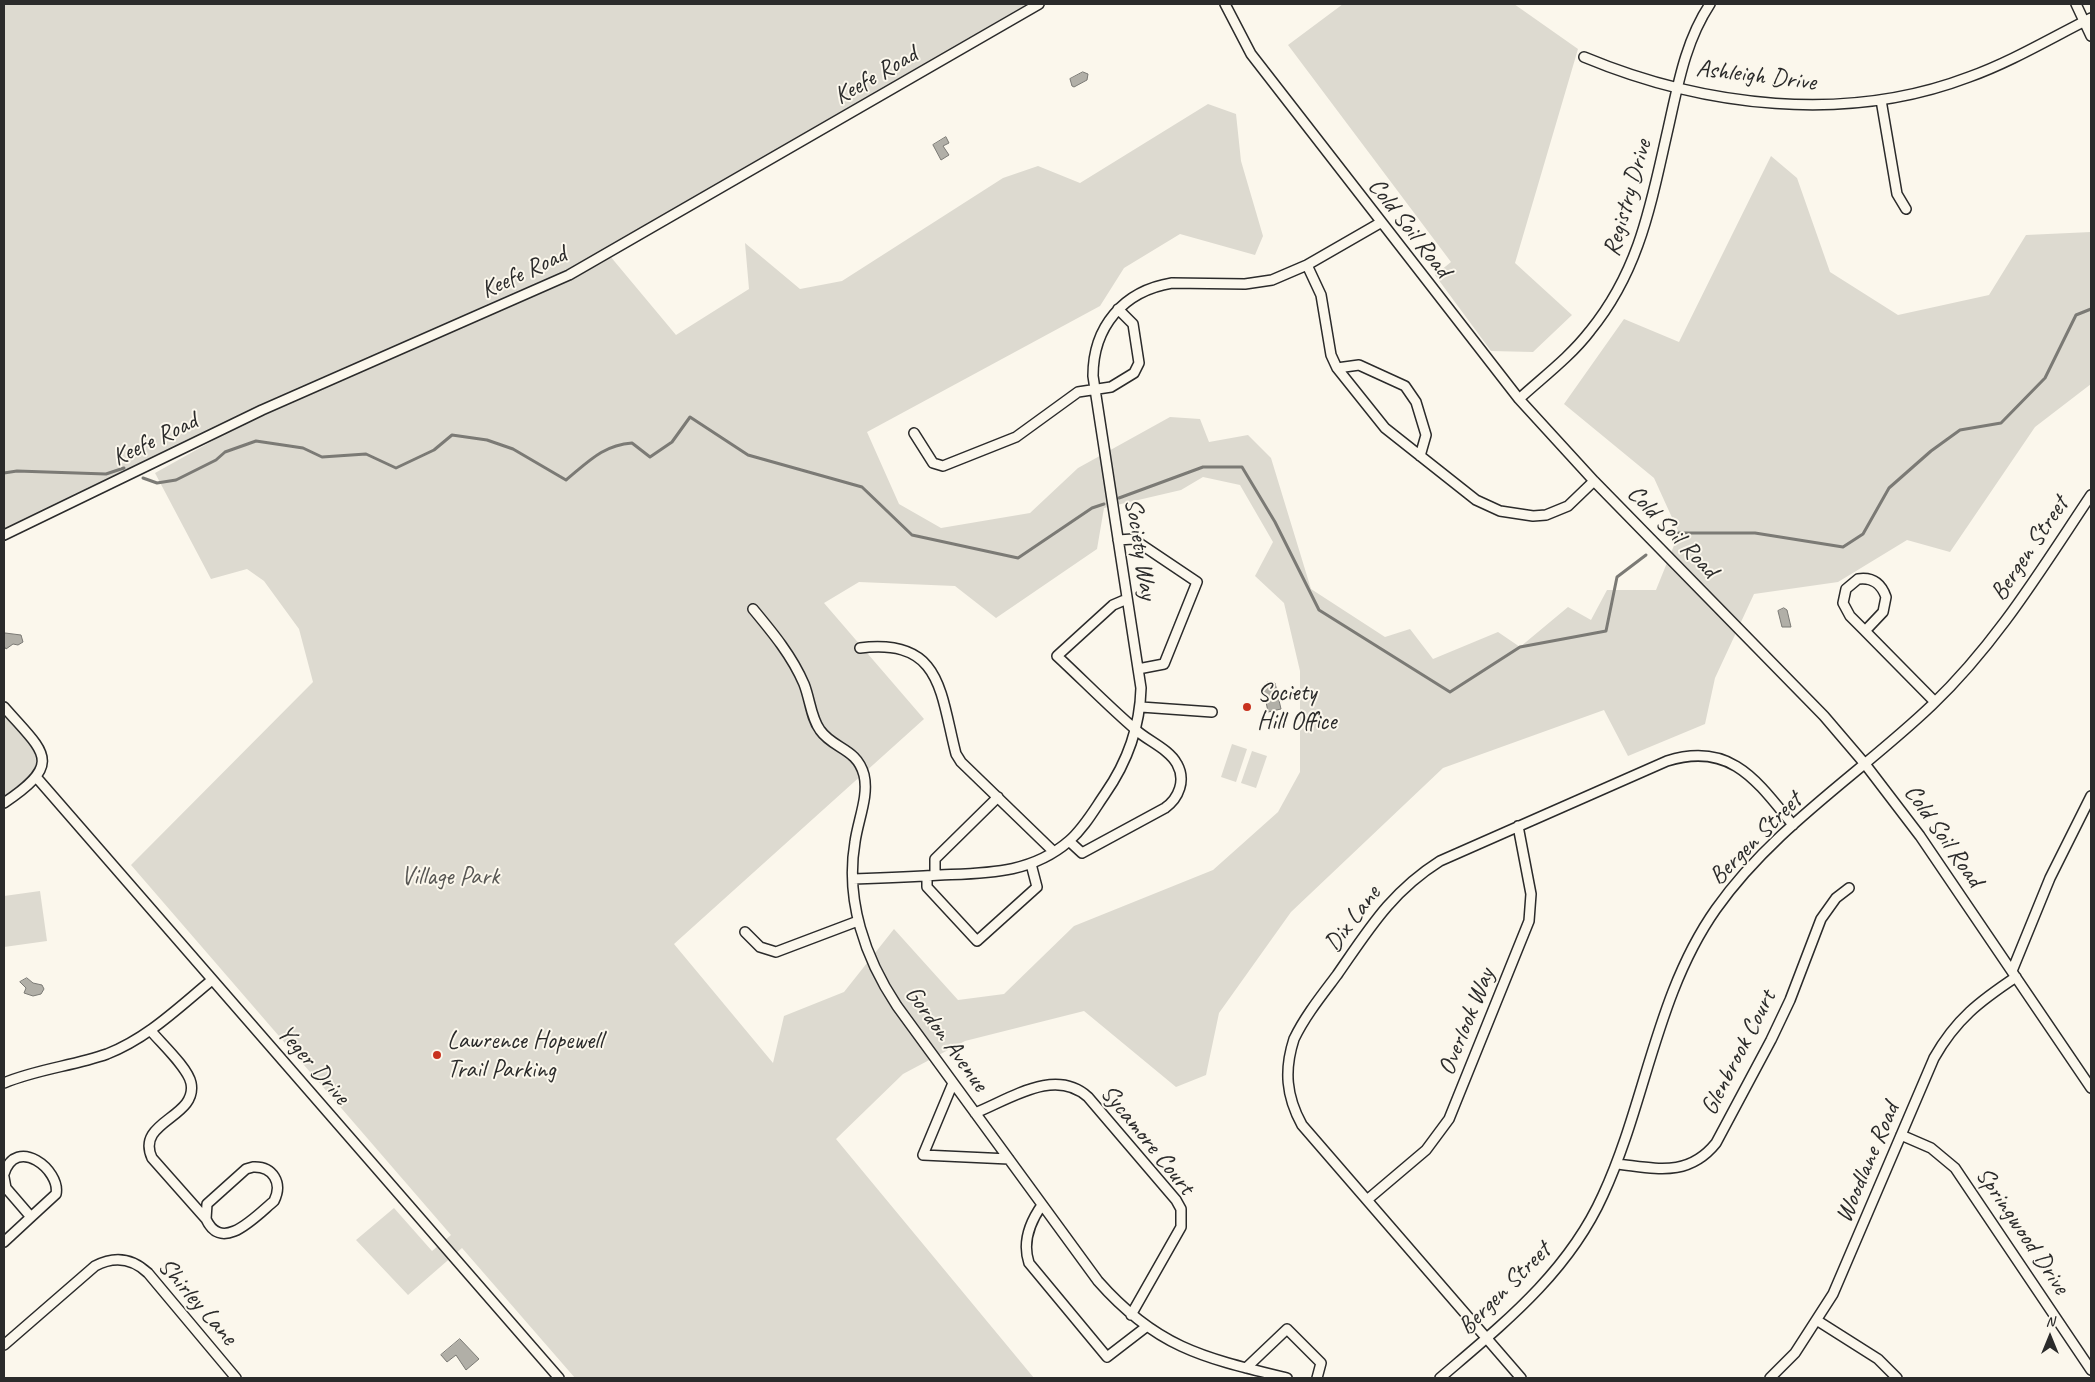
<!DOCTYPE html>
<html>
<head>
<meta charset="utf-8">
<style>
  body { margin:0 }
  #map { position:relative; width:2095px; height:1382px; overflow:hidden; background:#fbf7ec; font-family:Caveat,sans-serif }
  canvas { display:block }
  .frame { position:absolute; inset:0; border:5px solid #2b2b2b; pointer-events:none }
  .north { position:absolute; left:2025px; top:1312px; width:50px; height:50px; -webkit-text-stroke:4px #fbf7ec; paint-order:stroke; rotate:0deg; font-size:14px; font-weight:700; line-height:20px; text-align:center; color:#2b2b2b }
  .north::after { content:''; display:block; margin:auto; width:18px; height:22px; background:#2b2b2b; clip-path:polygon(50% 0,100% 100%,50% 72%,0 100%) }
</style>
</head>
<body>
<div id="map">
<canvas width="2095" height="1382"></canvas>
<div class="frame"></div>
<div class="north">N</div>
</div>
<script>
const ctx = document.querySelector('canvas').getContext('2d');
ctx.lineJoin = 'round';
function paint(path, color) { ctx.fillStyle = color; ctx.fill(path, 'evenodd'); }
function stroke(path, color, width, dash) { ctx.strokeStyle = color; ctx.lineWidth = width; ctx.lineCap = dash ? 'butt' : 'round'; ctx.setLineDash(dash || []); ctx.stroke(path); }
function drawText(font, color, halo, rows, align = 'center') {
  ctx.font = font + ' Caveat,sans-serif'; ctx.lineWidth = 4; ctx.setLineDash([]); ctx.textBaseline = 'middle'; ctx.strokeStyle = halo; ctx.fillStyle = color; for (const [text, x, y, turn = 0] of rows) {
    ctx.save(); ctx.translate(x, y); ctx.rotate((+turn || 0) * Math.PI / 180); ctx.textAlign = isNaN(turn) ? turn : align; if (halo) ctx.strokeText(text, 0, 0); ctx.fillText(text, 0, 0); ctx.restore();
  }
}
const green = new Path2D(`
  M 4,4 L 1037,4 L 610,256 L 676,335 L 749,289 L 745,243 L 800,289 L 842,281 L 1003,178 L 1038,166 L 1080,183 L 1208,104 L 1236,114 L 1241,161 L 1263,236 L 1255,255 L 1180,234 L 1124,268 L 1100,306 L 867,432 L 899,504 L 941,528 L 1030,513 L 1078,468 L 1170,417 L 1200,419 L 1209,442 L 1248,435 L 1271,458 L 1311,589 L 1385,637 L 1410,629 L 1433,659 L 1498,632 L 1520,647 L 1568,607 L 1591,620 L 1607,590 L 1656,590 L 1679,533 L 1654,478 L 1564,404 L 1624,319 L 1679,342 L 1771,156 L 1797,178 L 1830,272 L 1898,315 L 1989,295 L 2026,235 L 2091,232 L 2091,384 L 2035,427 L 1950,552 L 1907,540 L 1838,582 L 1754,594 L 1715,678 L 1705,724 L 1628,756 L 1604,710 L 1443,768 L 1291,912 L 1219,1013 L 1206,1075 L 1176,1087 L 1084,1011 L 965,1041 L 903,1074 L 836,1139 L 1034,1378 L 575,1378 L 462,1248 L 408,1295 L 356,1240 L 394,1208 L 432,1251 L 451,1235 L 131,865 L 313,682 L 299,629 L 264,581 L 247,569 L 211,579 L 155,473 L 266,411 L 4,533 ZM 1203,477 L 1240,485 L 1273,542 L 1255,576 L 1284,603 L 1300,671 L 1300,772 L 1278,812 L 1213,870 L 1074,926 L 1004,994 L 958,1000 L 894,929 L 844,992 L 784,1016 L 773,1063 L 674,944 L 924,719 L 824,603 L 859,582 L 955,586 L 996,618 L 1097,549 L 1104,508 L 1181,490 Z
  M 1343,4 L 1514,4 L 1578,49 L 1515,263 L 1572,315 L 1533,352 L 1491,351 L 1435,275 L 1451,262 L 1288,45 Z
  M 4,711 L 35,746 L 39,754 L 36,776 L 4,799 Z
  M 1232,744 L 1247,749 L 1236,782 L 1221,777 Z
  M 1252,751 L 1267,756 L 1256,788 L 1241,783 Z
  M 40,891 L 47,941 L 4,947 L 4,896 Z`);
const water = new Path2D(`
  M 1083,72 L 1088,74 L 1087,80 L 1074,87 L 1072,86 L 1070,79 Z
  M 946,137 L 949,143 L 943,146 L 949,155 L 941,160 L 933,145 Z
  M 1784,608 L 1787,610 L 1791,627 L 1782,627 L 1778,611 Z
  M 5,633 L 21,635 L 23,642 L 18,645 L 13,644 L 6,649 L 4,646 Z
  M 1268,682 L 1275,683 L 1281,709 L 1268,712 L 1263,686 Z
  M 27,978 L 33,983 L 42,985 L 44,989 L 41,994 L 33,996 L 24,993 L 26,988 L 20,982 Z
  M 460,1339 L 479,1359 L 466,1370 L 456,1355 L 447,1362 L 441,1355 Z`);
const stream = new Path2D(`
  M 4,473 L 17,471 L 106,474 L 124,468
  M 143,478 L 157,483 L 176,480 L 216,460 L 225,452 L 256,441 L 303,448 L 322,457 L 366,454 L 396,468 L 434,450 L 452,435 L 487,440 L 513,449 L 566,480 C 588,462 603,445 632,443 L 650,457 L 672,442 L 690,417 L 748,455 L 862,487 L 912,535 L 1018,558 L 1092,508 L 1104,504
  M 1119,498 L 1203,467 L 1242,467 L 1275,522 L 1319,610 L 1450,692 L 1520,647 L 1606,631 L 1617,577 L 1646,555
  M 1672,535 L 1679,533 L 1755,533 L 1843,547 L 1863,534 L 1889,488 L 1931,451 L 1960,430 L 2001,423 L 2045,378 L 2076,315 L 2091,309`);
const minor = new Path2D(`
  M 1225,4 L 1251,54 L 1519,399 L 1594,481 L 1824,716 L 1865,764 L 1920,836 L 2091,1088
  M 2076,4 L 2091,36
  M 1584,57 C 1704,107 1846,124 1969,77 C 2011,62 2051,38 2091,18
  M 1881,100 L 1897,194 L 1906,209
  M 1307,265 L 1321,295 L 1331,355 L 1337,368 L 1385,428 L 1476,500 L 1500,511 L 1533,516 L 1546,515 L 1568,506 L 1594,481
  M 1337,368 L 1359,365 L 1405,386 L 1416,402 L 1426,435 L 1420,456
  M 1519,399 C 1543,377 1570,357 1590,331 C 1640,270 1651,203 1668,129 C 1678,85 1685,42 1710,4
  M 914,433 L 933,463 L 943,466 L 1016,437 L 1078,392 L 1111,387 L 1134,373 L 1139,363 L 1133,324 L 1118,309
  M 4,535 L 262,410 L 569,275 L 1039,4
  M 1118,540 L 1133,539 L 1197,582 L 1164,664 L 1138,669
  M 1858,579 C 1872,577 1881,583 1886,597 L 1883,612 L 1865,631 L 1850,616 L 1843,603 L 1846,589 Z
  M 753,609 C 773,633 792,656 804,684 C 810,699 811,718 820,730 C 833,749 857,748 864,775 C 869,796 858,820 855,842 C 845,900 865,958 897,1006 L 1098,1281 C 1157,1348 1204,1358 1287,1378
  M 1865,631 L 1935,702
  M 860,648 C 942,638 940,692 956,754 L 961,762 L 1054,852
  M 4,707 C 44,753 65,762 4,803
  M 1141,707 L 1212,712
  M 37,778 L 559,1378
  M 1069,841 L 1082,853 L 1165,808 C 1179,798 1186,780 1177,764 C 1169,749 1148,741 1136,730 C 1108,706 1083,680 1057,656 L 1113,605 L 1127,599
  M 935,875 L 935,859 L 998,797
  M 927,876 L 927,887 L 977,941 L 1037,887 L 1031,864
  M 853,879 C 882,878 911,877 940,875 C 986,873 1031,874 1069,841 C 1084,828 1094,810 1105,794 C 1128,761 1140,727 1141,688 L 1093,376 C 1093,327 1123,291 1172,283 L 1245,284 L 1272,280 L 1307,265 L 1380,223
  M 745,932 L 760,947 L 776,952 L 858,921
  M 2012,971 L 2050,878 L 2091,796
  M 151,1031 C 161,1043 188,1068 191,1083 C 198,1118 135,1121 152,1158 L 206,1219
  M 4,1083 C 37,1069 73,1066 107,1054 C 148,1038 179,1007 212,980
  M 953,1083 L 923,1155 L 1009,1159
  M 975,1113 C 1010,1099 1055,1067 1088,1097 L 1176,1200 L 1181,1209 L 1181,1227 L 1131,1315
  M 1901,1135 L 1931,1148 L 1955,1168 L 2091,1370
  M 1617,1164 C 1655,1168 1688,1178 1716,1143 L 1771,1040 L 1790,1000 L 1821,919 L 1836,898 L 1849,888
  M 253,1167 C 273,1166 283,1183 274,1201 C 256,1216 222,1254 206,1219 L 207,1204 L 246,1169 Z
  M 4,1174 C 16,1135 61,1170 56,1194 L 31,1217 L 6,1188 L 4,1177
  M 1367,1200 L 1426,1150 L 1449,1119 L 1529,921 L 1531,894 L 1518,826
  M 1042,1205 C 1030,1222 1022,1242 1029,1263 L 1107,1357 L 1146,1327
  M 4,1242 L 31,1217
  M 1818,1321 L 1878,1359 L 1897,1378
  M 4,1345 L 95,1266 C 114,1256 132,1258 148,1273 L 236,1378
  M 1246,1368 L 1287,1329 L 1321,1363 L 1317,1378
  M 1440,1378 C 1503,1324 1568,1273 1603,1195 C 1646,1102 1656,994 1716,909 C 1774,827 1861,773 1932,705 C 1997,643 2042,568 2091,495
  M 1521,1378 L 1302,1125 C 1286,1096 1284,1070 1294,1039 C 1305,1016 1322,995 1337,975 C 1369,929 1391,892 1440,861 L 1667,761 C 1731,741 1757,781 1793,825
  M 1770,1378 L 1795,1353 L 1833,1294 L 1934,1058 C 1956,1019 1980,1001 2016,977`);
const markers = [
  [1247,707,5,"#c8321e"],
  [437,1055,5,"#c8321e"]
];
const streetNames = [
  ["Keefe Road",876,76,-30],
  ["Ashleigh Drive",1756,76,7],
  ["Registry Drive",1628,198,-74],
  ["Cold Soil Road",1409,228,52],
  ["Keefe Road",524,273,-25],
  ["Keefe Road",155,440,-26],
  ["Cold Soil Road",1672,532,46],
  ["Society Way",1140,549,81],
  ["Bergen Street",2030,549,-56],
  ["Cold Soil Road",1943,836,55],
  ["Bergen Street",1756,839,-45],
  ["Dix Lane",1353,919,-53],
  ["Overlook Way",1467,1022,-68],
  ["Gordon Avenue",946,1039,54],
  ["Glenbrook Court",1739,1053,-63],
  ["Yeger Drive",313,1065,49],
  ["Sycamore Court",1147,1140,51],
  ["Woodlane Road",1868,1163,-67],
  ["Springwood Drive",2022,1231,56],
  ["Bergen Street",1505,1289,-45],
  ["Shirley Lane",197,1302,49]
];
const poiNames = [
  ["Society",1257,693],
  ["Hill Office",1257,722],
  ["Lawrence Hopewell",447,1041],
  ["Trail Parking",447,1070]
];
const parkNames = [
  ["Village Park",450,877]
];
paint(green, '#dddad0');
paint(water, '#b1afa7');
stroke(water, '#7b7a75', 1);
stroke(stream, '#7b7a75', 3);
stroke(minor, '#2b2b2b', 12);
stroke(minor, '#fbf7ec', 9);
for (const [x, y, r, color] of markers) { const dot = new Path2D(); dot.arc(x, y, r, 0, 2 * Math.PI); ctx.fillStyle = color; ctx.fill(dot); stroke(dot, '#fbf7ec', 2); }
drawText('25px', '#2b2b2b', '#fbf7ec', streetNames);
drawText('25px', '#2b2b2b', '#fbf7ec', poiNames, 'left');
drawText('25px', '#585754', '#fbf7ec', parkNames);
</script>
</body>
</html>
